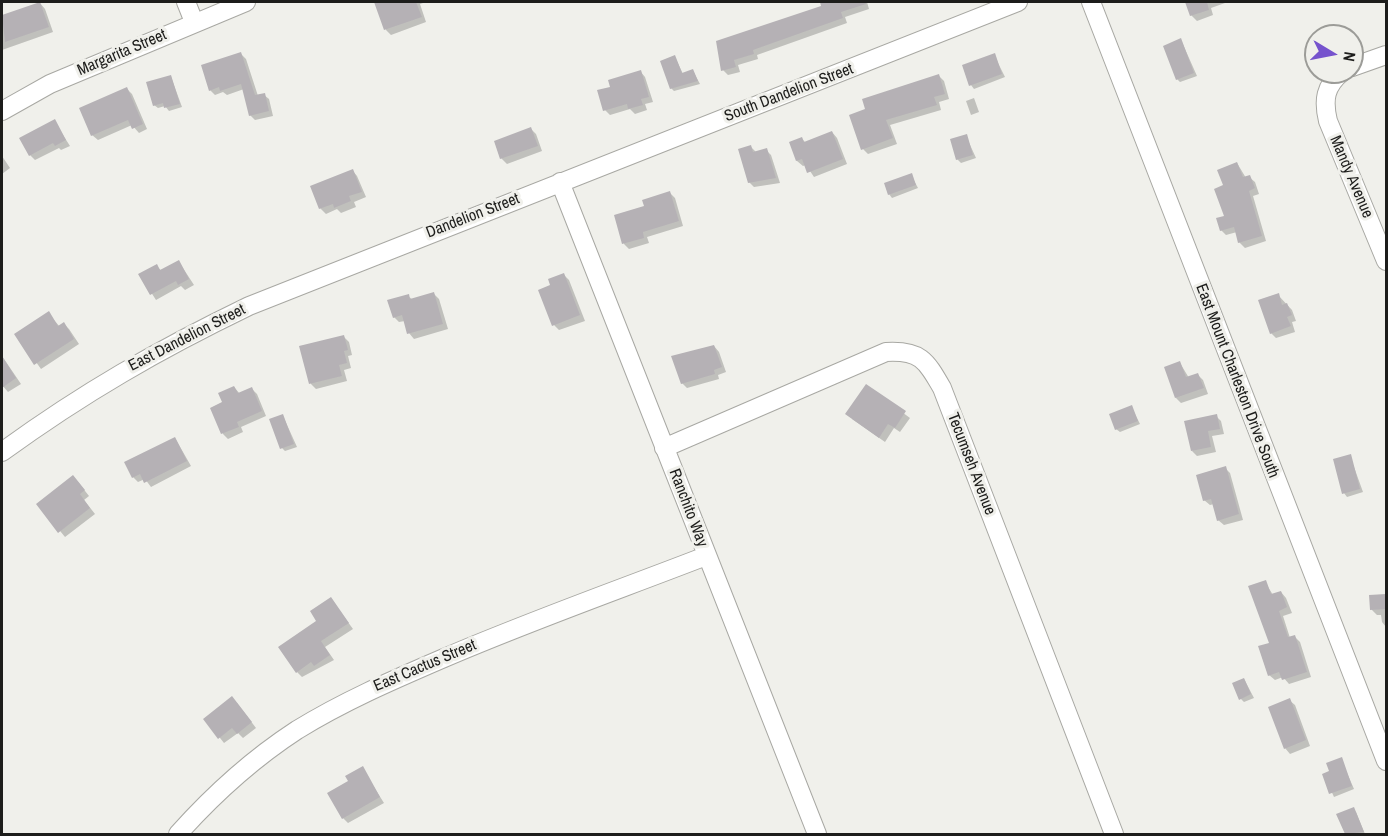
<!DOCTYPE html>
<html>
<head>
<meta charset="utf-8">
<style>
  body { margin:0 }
  #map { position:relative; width:1388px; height:836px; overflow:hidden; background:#f0f0eb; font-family:"Archivo Narrow",sans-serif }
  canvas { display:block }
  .frame { position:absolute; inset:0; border:3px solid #1d1d1b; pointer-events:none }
  .north { position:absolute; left:1304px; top:24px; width:60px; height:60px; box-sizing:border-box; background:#f0f0eb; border:2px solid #9c9c98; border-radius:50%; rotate:100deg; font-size:16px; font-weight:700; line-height:24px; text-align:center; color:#1d1d1b }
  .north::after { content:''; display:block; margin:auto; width:21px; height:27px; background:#7653cd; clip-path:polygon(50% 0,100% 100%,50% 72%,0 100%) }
</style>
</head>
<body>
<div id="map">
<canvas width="1388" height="836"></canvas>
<div class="frame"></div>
<div class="north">N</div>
</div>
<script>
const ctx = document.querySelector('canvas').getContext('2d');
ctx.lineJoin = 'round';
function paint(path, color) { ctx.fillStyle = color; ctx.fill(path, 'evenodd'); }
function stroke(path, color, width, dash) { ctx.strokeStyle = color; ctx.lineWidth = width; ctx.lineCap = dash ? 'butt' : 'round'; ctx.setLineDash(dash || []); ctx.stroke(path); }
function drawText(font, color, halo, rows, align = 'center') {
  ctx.font = font + ' "Archivo Narrow",sans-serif'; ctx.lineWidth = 6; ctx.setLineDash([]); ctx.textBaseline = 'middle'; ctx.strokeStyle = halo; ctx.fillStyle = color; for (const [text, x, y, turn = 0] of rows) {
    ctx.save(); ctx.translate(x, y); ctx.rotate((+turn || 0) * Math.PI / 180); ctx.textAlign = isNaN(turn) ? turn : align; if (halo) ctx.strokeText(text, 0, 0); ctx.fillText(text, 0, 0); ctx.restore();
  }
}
const shadow = new Path2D(`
  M 376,2 L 426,2 L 420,4 L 426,22 L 391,35 L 386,30 Z
  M 821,2 L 867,2 L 869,9 L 845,17 L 847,23 L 757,55 L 758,59 L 738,65 L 740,72 L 728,75 L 723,70 L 718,42 L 823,7 Z
  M 1187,2 L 1224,2 L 1225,3 L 1211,8 L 1213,15 L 1197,21 L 1191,15 Z
  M 40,3 L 45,9 L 53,32 L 2,50 L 2,16 Z
  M 1181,40 L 1197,76 L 1180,82 L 1177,79 Z
  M 241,54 L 246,59 L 258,96 L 264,95 L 269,99 L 273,116 L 255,120 L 250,115 L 244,89 L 227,95 L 223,92 L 215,95 L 210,90 Z
  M 994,55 L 1005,77 L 974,89 L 971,85 Z
  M 675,57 L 683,74 L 693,71 L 700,84 L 674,91 L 671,88 Z
  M 640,71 L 645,77 L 653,102 L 645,104 L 647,110 L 635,114 L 630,109 L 610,115 L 605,110 L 611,88 Z
  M 939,76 L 944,81 L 949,99 L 939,102 L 941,110 L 890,125 L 897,144 L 868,154 L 863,149 L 867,109 Z
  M 171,77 L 182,107 L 169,111 L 165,106 L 158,108 L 154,105 Z
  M 127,89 L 132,94 L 147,129 L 139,133 L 132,125 L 98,140 L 92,135 Z
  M 974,98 L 979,112 L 971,115 L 966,101 Z
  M 54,121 L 70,146 L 61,150 L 59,148 L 35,160 L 30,155 Z
  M 531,129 L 536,134 L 542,151 L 507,164 L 501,158 Z
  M 832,132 L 837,138 L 847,164 L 814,177 L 806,165 L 803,166 L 797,161 L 791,143 L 802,139 L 806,143 Z
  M 966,136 L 976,158 L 961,163 L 957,159 Z
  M 751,147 L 757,153 L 766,150 L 771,155 L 780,183 L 754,187 L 749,182 Z
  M 2,156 L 10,168 L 2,174 Z
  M 1237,163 L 1246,178 L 1249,177 L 1255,182 L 1259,194 L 1253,196 L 1266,241 L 1245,248 L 1239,242 L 1237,232 L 1226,235 L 1221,230 L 1226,217 L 1225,186 Z
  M 352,170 L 357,176 L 366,197 L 354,202 L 356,207 L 341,213 L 337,209 L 326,214 L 320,208 Z
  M 911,175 L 918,188 L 892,198 L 889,194 Z
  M 670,193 L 675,198 L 683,226 L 647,237 L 649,243 L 629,249 L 624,244 L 616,216 L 646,207 Z
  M 179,262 L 194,285 L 185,290 L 181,286 L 156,300 L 140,275 L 156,266 L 162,271 Z
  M 564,275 L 569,280 L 585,321 L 559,330 L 554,325 Z
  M 434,294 L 439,299 L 448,329 L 414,339 L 409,333 L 405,321 L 399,322 L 394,317 L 408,296 L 413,300 Z
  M 1278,295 L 1292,310 L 1296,321 L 1292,322 L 1295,332 L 1276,338 L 1271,333 Z
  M 48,313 L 60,327 L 64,324 L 69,329 L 79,344 L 41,369 L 16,334 Z
  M 343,336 L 349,342 L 352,355 L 348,356 L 351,368 L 344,370 L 347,381 L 316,389 L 311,384 L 301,347 Z
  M 714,346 L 719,352 L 726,372 L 718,375 L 719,379 L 687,388 L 682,383 Z
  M 2,356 L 21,384 L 8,392 L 2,385 Z
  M 1180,363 L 1189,378 L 1198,375 L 1203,380 L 1208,394 L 1181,403 L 1176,398 Z
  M 867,386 L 910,418 L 900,432 L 894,428 L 885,442 L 852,419 Z
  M 234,387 L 240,394 L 252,389 L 257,394 L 266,416 L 241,427 L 243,432 L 228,439 L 223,434 L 212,408 L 224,403 Z
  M 1131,406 L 1140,424 L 1120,432 L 1116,429 Z
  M 283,416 L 297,447 L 285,451 L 282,448 Z
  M 1216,416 L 1221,421 L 1224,434 L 1212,436 L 1216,452 L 1197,456 L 1192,451 Z
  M 175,438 L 191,466 L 151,487 L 145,479 L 138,482 L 133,477 Z
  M 1350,456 L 1363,492 L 1347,497 L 1344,493 Z
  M 1225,468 L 1230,473 L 1243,520 L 1224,525 L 1218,520 L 1214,504 L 1210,505 L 1204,500 Z
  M 78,482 L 89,496 L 84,500 L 95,514 L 65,537 L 38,504 Z
  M 1265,582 L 1273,595 L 1281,592 L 1286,598 L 1292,613 L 1283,616 L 1290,638 L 1294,636 L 1300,642 L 1311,677 L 1289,684 L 1283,677 L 1275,680 L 1269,675 L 1271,644 Z
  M 1386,596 L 1386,627 L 1382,622 L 1381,615 L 1377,615 L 1372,610 L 1371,597 Z
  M 331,599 L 353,629 L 325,647 L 334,660 L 302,677 L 297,672 Z
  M 1244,679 L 1254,698 L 1244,702 L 1241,699 Z
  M 1289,700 L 1295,705 L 1310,746 L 1290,754 L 1285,748 Z
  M 237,703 L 256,728 L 243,738 L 238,733 L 224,743 L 205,719 Z
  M 1341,759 L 1354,789 L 1334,797 L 1324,775 L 1331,772 Z
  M 362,768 L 384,803 L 348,823 L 343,818 L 350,782 Z
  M 1353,809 L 1356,812 L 1365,834 L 1346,834 L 1338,815 Z`);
const building = new Path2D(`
  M 40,2 L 49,27 L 5,42 L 2,15 Z
  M 374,2 L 416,2 L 422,17 L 384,30 Z
  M 820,2 L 865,2 L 866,4 L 841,12 L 843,18 L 753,50 L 754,54 L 734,60 L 736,67 L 721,71 L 716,41 L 821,6 Z
  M 1185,2 L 1207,2 L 1209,10 L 1190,16 Z
  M 1181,38 L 1194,73 L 1176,80 L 1163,46 Z
  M 241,52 L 255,95 L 265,93 L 269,111 L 249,116 L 241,84 L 220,91 L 219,87 L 209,91 L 201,65 Z
  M 995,53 L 1002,74 L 969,86 L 962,65 Z
  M 675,55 L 682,73 L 693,69 L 698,81 L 670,89 L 660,61 Z
  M 641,70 L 649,97 L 641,99 L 643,105 L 628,109 L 627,104 L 603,111 L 597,90 L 610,87 L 608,80 Z
  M 939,74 L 945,94 L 934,97 L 937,105 L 886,120 L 893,138 L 861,150 L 849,115 L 865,109 L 862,99 Z
  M 171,75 L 180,104 L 164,108 L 163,103 L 153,106 L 146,82 Z
  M 127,87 L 143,124 L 132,129 L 128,120 L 91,136 L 79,108 Z
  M 55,119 L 66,140 L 55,146 L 53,143 L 29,156 L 19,138 Z
  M 531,127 L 538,146 L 500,159 L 494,141 Z
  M 832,131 L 843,159 L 807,173 L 802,159 L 796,161 L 789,142 L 802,137 L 804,142 Z
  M 967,134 L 973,155 L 956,160 L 950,139 Z
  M 751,145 L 753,152 L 767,148 L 776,178 L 748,183 L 738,149 Z
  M 1237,162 L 1243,177 L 1250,175 L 1255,188 L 1249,191 L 1262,236 L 1238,243 L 1234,227 L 1220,231 L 1216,218 L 1224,216 L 1214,189 L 1223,185 L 1217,170 Z
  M 353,169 L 362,192 L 349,196 L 351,201 L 334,208 L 333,204 L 319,209 L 310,186 Z
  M 912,173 L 916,185 L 888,195 L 884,183 Z
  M 670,191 L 679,221 L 643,232 L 644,238 L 622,244 L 614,215 L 644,206 L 642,200 Z
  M 179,260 L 189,279 L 178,285 L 176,281 L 150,295 L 138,274 L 157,264 L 160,270 Z
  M 564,273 L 580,315 L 552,326 L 538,290 L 550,285 L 548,279 Z
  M 434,292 L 443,324 L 407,334 L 402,315 L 393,318 L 387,300 L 409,294 L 410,299 Z
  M 1279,293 L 1282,305 L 1287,303 L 1292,315 L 1287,317 L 1291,326 L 1270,334 L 1258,300 Z
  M 49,311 L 58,326 L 64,322 L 74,339 L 34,365 L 14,334 Z
  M 344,335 L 348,350 L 344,351 L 347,363 L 339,365 L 342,376 L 309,384 L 299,346 Z
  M 714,345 L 722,367 L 714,370 L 715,374 L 681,384 L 671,356 Z
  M 2,356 L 16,378 L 2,388 Z
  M 1180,361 L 1186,377 L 1198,373 L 1204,388 L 1175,398 L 1164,367 Z
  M 866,384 L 906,411 L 895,428 L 888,424 L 879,438 L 845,414 Z
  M 234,386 L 238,393 L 252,387 L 262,411 L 237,422 L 239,427 L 221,434 L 210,408 L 222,402 L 218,393 Z
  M 1132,405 L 1138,421 L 1115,430 L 1109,414 Z
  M 283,414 L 294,444 L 280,449 L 269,419 Z
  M 1217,414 L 1220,429 L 1208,431 L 1211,447 L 1191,451 L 1184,421 Z
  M 175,437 L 187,461 L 144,483 L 140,474 L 132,478 L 124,462 Z
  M 1351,454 L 1360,489 L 1342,494 L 1333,459 Z
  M 1226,466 L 1239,514 L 1217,521 L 1211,499 L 1203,501 L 1196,475 Z
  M 73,475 L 85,490 L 80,494 L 90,508 L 58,533 L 36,504 Z
  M 1266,580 L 1271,594 L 1281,591 L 1287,607 L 1279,611 L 1288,637 L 1295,635 L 1307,672 L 1282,680 L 1279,672 L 1268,676 L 1258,646 L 1269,643 L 1248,586 Z
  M 1386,594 L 1386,609 L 1370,610 L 1369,595 Z
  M 331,597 L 349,623 L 321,641 L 330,655 L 314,666 L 311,662 L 296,673 L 278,647 L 316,621 L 310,611 Z
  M 1244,678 L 1251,694 L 1239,700 L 1232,683 Z
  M 232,696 L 252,722 L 237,734 L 232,728 L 218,739 L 203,719 Z
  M 1290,698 L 1306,740 L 1284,749 L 1268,707 Z
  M 1342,757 L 1352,786 L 1329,794 L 1322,774 L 1329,771 L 1326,763 Z
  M 363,766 L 380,797 L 342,819 L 327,793 L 348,781 L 345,776 Z
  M 1354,807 L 1364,832 L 1345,834 L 1336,814 Z`);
const minor = new Path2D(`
  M 186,2 L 194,22
  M 1091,2 L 1386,761
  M 1352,67 L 1386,55
  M 1342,72 C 1325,86 1323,100 1328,121 L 1386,261
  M 2,111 L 50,84 L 246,2
  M 560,182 L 817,834
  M 664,448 L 886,352 C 920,350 926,360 942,388 L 1114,834
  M 2,452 C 83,393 158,350 249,306 L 1018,2
  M 178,834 C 212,796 254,758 297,730 C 344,701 393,680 444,658 C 530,621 618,590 706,556`);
const streetNames = [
  ["Margarita Street",122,53,-23],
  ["South Dandelion Street",789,93,-21],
  ["Mandy Avenue",1351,177,67],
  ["Dandelion Street",473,216,-21],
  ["East Dandelion Street",187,338,-27],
  ["East Mount Charleston Drive South",1237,381,69],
  ["Tecumseh Avenue",971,464,69],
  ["Ranchito Way",688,508,69],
  ["East Cactus Street",425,666,-23]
];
paint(shadow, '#0003');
paint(building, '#b5b1b5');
stroke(minor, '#a8a8a3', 20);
stroke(minor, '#fff', 18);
drawText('16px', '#1d1d1b', '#f0f0eb', streetNames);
</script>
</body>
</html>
